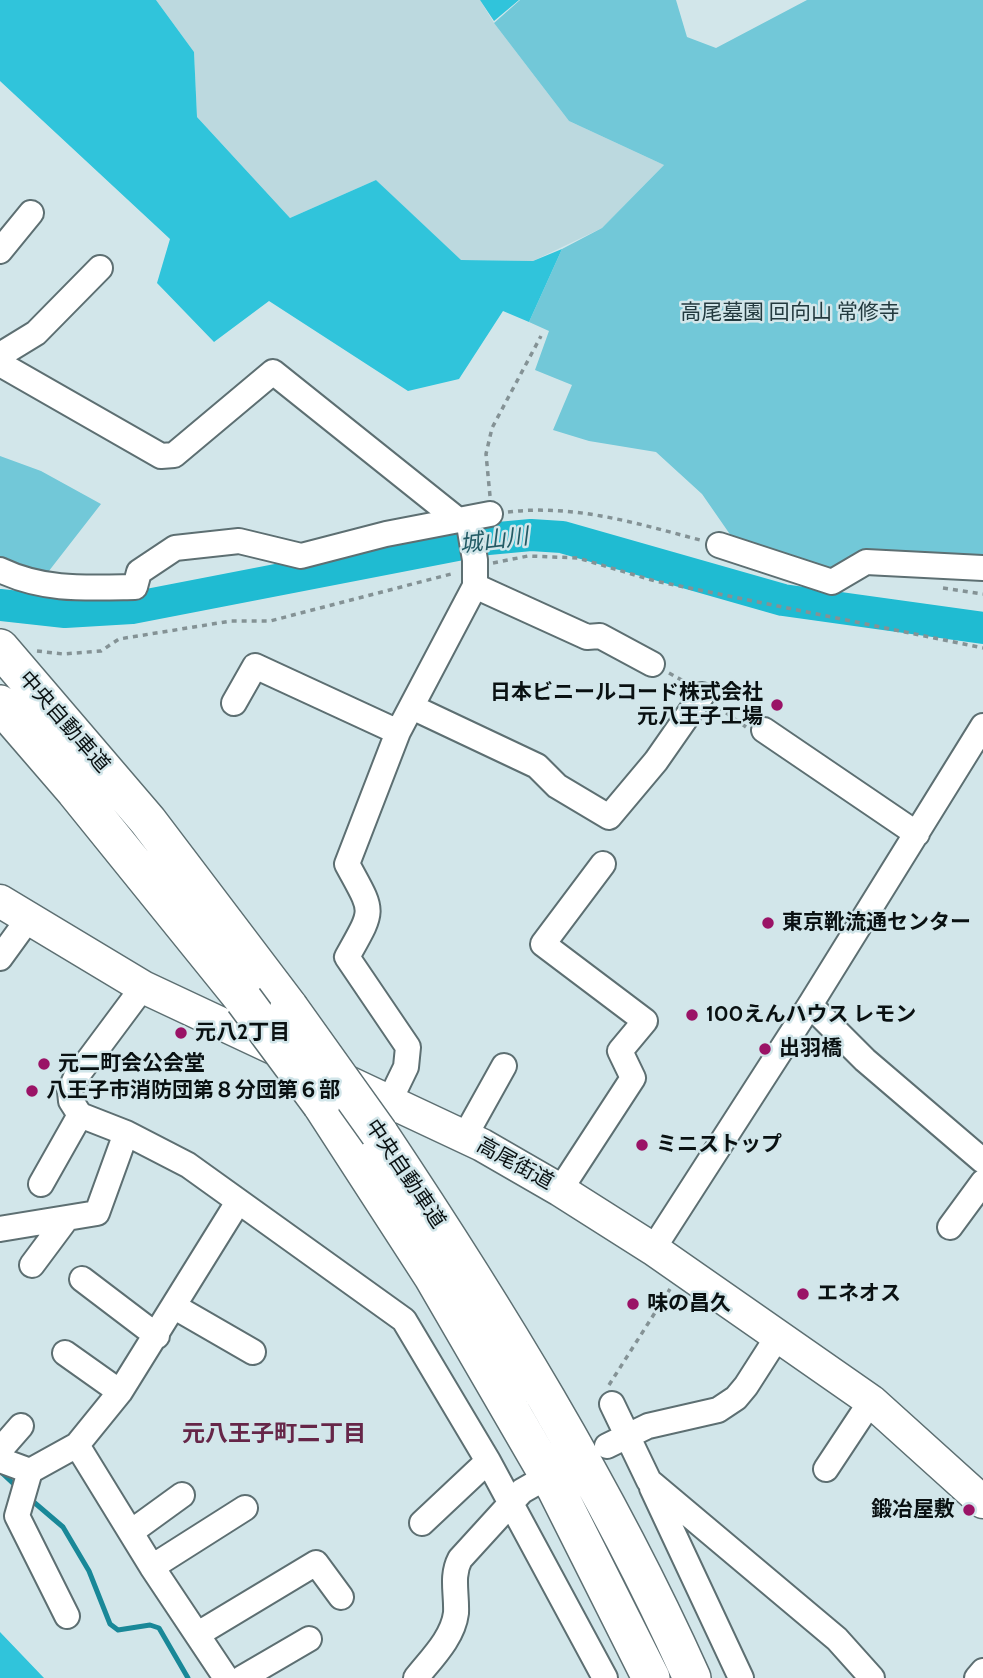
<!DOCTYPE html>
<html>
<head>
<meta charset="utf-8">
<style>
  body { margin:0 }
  canvas { display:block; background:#d2e6ea }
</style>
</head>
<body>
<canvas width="983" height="1678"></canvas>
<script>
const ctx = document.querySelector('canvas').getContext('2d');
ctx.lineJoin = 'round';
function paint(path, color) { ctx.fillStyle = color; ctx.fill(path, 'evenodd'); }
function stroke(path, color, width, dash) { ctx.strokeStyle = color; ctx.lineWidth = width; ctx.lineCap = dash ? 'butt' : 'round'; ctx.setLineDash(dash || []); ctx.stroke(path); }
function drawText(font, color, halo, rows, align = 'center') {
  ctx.font = font + ' Cabin,"Noto Sans JP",sans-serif'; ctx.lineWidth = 5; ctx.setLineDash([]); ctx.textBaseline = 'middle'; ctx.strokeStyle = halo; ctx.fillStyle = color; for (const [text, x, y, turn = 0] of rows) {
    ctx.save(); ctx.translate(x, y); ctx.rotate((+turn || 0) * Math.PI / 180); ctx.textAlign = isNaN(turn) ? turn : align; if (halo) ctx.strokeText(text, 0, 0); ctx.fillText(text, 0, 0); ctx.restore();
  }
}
const built = new Path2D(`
  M 156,0 L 480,0 L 494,23 L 569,121 L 664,165 L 602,228 L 533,261 L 460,260 L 376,180 L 290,218 L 197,117 L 194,52 Z`);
const green = new Path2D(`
  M 520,0 L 676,0 L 687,37 L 716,48 L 807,0 L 983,0 L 983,561 L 828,576 L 745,556 L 702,494 L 656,452 L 589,441 L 553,430 L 572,385 L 535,370 L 549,331 L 529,322 L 562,249 L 602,228 L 664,165 L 569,121 L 494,23 Z
  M 0,456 L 41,471 L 101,504 L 38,585 L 0,570 Z`);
const forest = new Path2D(`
  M 0,0 L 156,0 L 194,52 L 197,117 L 290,218 L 376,180 L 461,260 L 533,261 L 562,249 L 529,322 L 503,311 L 459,379 L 408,391 L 269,301 L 214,342 L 157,283 L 170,239 L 0,81 Z
  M 480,0 L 519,0 L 494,21 Z
  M 0,1632 L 44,1678 L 0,1678 Z`);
const stream = new Path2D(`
  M 0,1471 L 17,1487
  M 29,1498 L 63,1527 L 89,1571 L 110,1624 L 118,1630 L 150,1625 L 159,1628 L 188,1678`);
const river = new Path2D(`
  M 0,605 L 65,612 L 132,608 L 488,539 L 531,535 L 562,537 L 783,600 L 983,628`);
const path = new Path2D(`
  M 490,496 L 486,454 L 492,428 L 541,336
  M 508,512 C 574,504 636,523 700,540
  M 493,563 L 528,556 L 578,558 L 655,581 L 983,648
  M 943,588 L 983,594
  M 37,651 L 63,654 L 101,651 L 119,639 L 231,621 L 270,621 L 455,573
  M 669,673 L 687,683
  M 718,707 L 746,727
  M 609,1385 L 670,1289`);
const minor = new Path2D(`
  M 0,251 L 31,213
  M 0,355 L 36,333 L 100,268
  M 0,364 L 161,456 L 174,455 L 273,372 L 458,520
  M 719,545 L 832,582 L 866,562 L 983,568
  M 0,570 C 44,591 86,588 135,587 L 139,572 L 175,548 L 239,541 L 301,556 L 386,534 L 490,514
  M 475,586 L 587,637 L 600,636 L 652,664
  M 234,703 L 255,666 L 398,732
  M 412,707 L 537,766 L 557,786 L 609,817 L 656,761 L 702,695
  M 764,730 L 917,834
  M 0,958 L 29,918
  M 143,987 L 76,1077 L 70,1091 L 71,1101 L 80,1115 L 126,1133 L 188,1165 L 404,1320 L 488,1461 L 605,1678
  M 810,1005 L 865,1060 L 983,1161
  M 390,1100 L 406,1067 L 408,1047 L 347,957 C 375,907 374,914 347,864 L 398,732 L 475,586 L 475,560 L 468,519
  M 465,1136 L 504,1066
  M 41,1184 L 80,1115
  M 560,1190 L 633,1078 L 620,1051 L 645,1021 L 543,944 L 603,864
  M 950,1227 L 983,1182
  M 0,1229 L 97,1213 L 126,1133
  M 653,1249 L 810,1005 L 983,726
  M 32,1265 L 67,1218
  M 82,1279 L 157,1336
  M 175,1307 L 253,1352
  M 65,1353 L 120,1392
  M 612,1404 L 649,1481 L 837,1639 L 872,1678
  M 77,1445 L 152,1567 L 226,1678
  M 607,1446 L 648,1426 L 718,1410 L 736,1398 L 746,1386 L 778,1336
  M 0,1450 L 21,1426
  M 0,1460 L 30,1471 L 77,1445 L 120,1392 L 238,1202
  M 826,1469 L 871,1401
  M 30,1471 L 17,1516 L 67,1616
  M 652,1488 L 741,1678
  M 422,1523 L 488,1461
  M 131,1532 L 182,1495
  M 152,1567 L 245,1508
  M 198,1634 L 316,1563 L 341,1597
  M 242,1678 L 309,1639
  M 416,1678 C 431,1659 453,1638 456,1613 C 457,1594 451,1576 460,1559 L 522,1491 L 536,1483
  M 977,1678 L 983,1671`);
const major = new Path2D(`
  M 0,901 L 143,987 L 288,1055
  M 335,1076 L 482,1145 L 560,1190 L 653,1249 L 871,1401 L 983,1502`);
const highway = new Path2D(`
  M 0,648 L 148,821 L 289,1007
  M 0,704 L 75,791 L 244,1000
  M 321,1104 L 433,1277 L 556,1489 L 651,1678
  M 379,1133 C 495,1307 606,1487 692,1678`);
const highwayBridge = new Path2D(`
  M 244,1000 L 321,1104
  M 289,1007 L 379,1133`);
const markers = [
  [777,705,7,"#9a1366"],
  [768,923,7,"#9a1366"],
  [692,1015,7,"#9a1366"],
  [181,1033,7,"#9a1366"],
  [765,1049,7,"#9a1366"],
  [44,1064,7,"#9a1366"],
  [32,1091,7,"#9a1366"],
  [642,1145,7,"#9a1366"],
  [803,1294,7,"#9a1366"],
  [633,1304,7,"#9a1366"],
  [969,1510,7,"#9a1366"]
];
const parkNames = [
  ["高尾墓園 回向山 常修寺",790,313]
];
const poiNames = [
  ["日本ビニールコード株式会社",763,693,"right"],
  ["元八王子工場",763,717,"right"],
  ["東京靴流通センター",782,923],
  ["100えんハウス レモン",706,1015],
  ["元八2丁目",195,1033],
  ["出羽橋",779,1049],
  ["元二町会公会堂",58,1064],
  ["八王子市消防団第８分団第６部",46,1091],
  ["ミニストップ",656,1145],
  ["エネオス",817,1294],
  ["味の昌久",647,1304],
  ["鍛冶屋敷",955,1510,"right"]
];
const streetNames = [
  ["中央自動車道",64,722,49],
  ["高尾街道",515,1164,29],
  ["中央自動車道",405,1174,56]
];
const waterNames = [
  ["城山川",494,541,-7]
];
const neighbourhoodNames = [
  ["元八王子町二丁目",274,1434]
];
paint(built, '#bcd9df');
paint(green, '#72c8d8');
paint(forest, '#30c4db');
stroke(stream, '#198898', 5);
stroke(river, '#1fbbd2', 32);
stroke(minor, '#5d6f72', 28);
stroke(major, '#5d6f72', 35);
stroke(highway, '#5d6f72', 40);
stroke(path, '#849295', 3.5, [5, 5]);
stroke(minor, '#fff', 24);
stroke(major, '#fff', 32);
stroke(highway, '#fff', 37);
stroke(highwayBridge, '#5d6f72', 40, []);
stroke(highwayBridge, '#fff', 37);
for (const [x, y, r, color] of markers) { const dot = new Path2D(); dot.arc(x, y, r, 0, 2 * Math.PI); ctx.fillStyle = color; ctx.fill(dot); stroke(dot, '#d2e6ea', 2.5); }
drawText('21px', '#22393e', '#d2e6ea', parkNames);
drawText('bold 21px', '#0a1112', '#d2e6ea', poiNames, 'left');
drawText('21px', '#0a1112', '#d2e6ea', streetNames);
drawText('italic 23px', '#235b65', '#d2e6ea', waterNames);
drawText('bold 23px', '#662648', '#d2e6ea', neighbourhoodNames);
</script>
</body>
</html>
